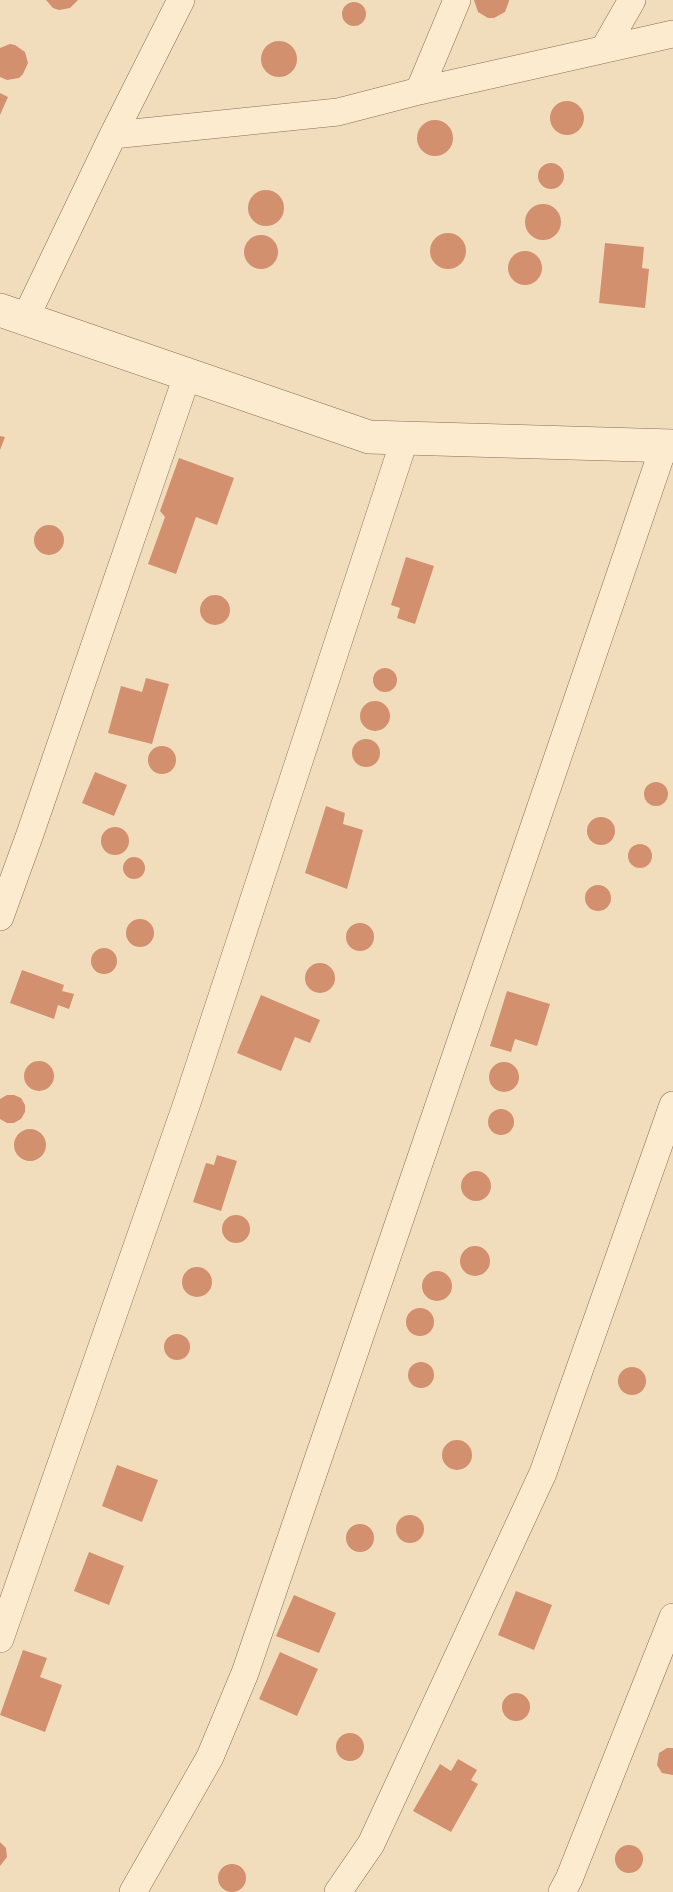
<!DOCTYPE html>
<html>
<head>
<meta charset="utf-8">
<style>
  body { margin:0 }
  canvas { display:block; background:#f1ddbb }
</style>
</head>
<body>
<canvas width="673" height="1892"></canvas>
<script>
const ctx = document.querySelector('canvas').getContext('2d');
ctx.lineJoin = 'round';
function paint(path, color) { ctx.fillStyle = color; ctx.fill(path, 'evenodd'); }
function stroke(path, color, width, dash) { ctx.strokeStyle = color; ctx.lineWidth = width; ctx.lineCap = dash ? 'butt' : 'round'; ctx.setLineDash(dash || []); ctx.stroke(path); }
const building = new Path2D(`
  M 46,0 L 78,0 L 70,8 L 59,10 L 53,8 Z
  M 474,0 L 509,0 L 509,1 L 505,12 L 494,18 L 488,18 L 478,12 Z
  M342 14a12 12 0 1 1 24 0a12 12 0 1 1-24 0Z
  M261 59a18 18 0 1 1 36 0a18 18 0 1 1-36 0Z
  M 10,44 L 15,45 L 25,52 L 28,63 L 23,74 L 19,78 L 7,80 L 0,77 L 0,48 Z
  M 0,93 L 8,97 L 0,115 Z
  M550 118a17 17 0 1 1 34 0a17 17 0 1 1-34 0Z
  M417 138a18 18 0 1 1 36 0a18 18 0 1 1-36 0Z
  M538 176a13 13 0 1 1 26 0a13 13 0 1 1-26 0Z
  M248 208a18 18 0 1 1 36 0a18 18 0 1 1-36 0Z
  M525 222a18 18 0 1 1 36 0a18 18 0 1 1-36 0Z
  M430 251a18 18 0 1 1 36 0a18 18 0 1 1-36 0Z
  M244 252a17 17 0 1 1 34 0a17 17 0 1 1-34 0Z
  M 605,243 L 644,247 L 642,268 L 649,269 L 645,308 L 599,303 Z
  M508 268a17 17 0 1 1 34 0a17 17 0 1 1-34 0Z
  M 0,436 L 5,437 L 0,450 Z
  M 179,458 L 234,478 L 217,525 L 196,517 L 176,574 L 148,564 L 165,517 L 160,511 Z
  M34 540a15 15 0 1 1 30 0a15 15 0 1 1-30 0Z
  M 406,557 L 434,566 L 415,624 L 397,618 L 400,608 L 391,605 Z
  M200 610a15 15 0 1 1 30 0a15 15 0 1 1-30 0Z
  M373 680a12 12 0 1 1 24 0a12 12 0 1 1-24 0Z
  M 146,678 L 169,684 L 152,744 L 108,733 L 121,686 L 142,692 Z
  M360 716a15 15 0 1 1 30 0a15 15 0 1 1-30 0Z
  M352 753a14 14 0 1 1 28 0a14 14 0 1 1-28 0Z
  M148 760a14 14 0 1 1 28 0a14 14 0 1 1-28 0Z
  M 95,772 L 127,785 L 114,816 L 82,803 Z
  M644 794a12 12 0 1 1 24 0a12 12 0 1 1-24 0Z
  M 326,806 L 345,813 L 343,824 L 363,830 L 347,889 L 305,873 Z
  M587 831a14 14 0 1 1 28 0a14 14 0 1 1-28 0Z
  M101 841a14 14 0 1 1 28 0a14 14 0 1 1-28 0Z
  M628 856a12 12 0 1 1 24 0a12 12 0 1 1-24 0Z
  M123 868a11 11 0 1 1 22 0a11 11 0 1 1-22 0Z
  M585 898a13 13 0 1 1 26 0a13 13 0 1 1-26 0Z
  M126 933a14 14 0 1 1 28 0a14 14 0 1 1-28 0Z
  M346 937a14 14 0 1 1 28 0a14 14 0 1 1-28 0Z
  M91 961a13 13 0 1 1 26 0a13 13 0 1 1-26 0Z
  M305 978a15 15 0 1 1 30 0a15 15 0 1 1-30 0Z
  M 22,970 L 64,985 L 62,991 L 74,994 L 69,1009 L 58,1005 L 54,1019 L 10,1003 Z
  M 507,991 L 550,1004 L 537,1046 L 515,1039 L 511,1052 L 490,1046 Z
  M 261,995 L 320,1020 L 310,1043 L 295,1037 L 281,1071 L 237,1053 Z
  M24 1076a15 15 0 1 1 30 0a15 15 0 1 1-30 0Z
  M489 1077a15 15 0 1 1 30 0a15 15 0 1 1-30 0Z
  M 7,1095 L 14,1095 L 21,1098 L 25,1105 L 25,1112 L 21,1119 L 14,1123 L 7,1123 L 0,1119 L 0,1099 Z
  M488 1122a13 13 0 1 1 26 0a13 13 0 1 1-26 0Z
  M14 1145a16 16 0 1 1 32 0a16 16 0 1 1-32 0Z
  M 217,1155 L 237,1161 L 221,1211 L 193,1202 L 206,1163 L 214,1165 Z
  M461 1186a15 15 0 1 1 30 0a15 15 0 1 1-30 0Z
  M222 1229a14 14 0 1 1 28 0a14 14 0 1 1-28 0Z
  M460 1261a15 15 0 1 1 30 0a15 15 0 1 1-30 0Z
  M182 1282a15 15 0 1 1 30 0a15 15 0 1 1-30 0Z
  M422 1286a15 15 0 1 1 30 0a15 15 0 1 1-30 0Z
  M406 1322a14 14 0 1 1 28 0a14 14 0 1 1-28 0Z
  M164 1347a13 13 0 1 1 26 0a13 13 0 1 1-26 0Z
  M408 1375a13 13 0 1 1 26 0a13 13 0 1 1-26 0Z
  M618 1381a14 14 0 1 1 28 0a14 14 0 1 1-28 0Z
  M442 1455a15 15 0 1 1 30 0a15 15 0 1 1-30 0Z
  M 117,1465 L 158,1480 L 142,1522 L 102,1506 Z
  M396 1529a14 14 0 1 1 28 0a14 14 0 1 1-28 0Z
  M346 1538a14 14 0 1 1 28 0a14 14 0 1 1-28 0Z
  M 89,1552 L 124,1566 L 109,1605 L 74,1591 Z
  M 516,1591 L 552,1605 L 534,1650 L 498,1635 Z
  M 294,1595 L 336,1613 L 319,1653 L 276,1636 Z
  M 23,1650 L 47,1658 L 40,1677 L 62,1685 L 45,1732 L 0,1715 Z
  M 280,1652 L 318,1669 L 297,1716 L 259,1699 Z
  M502 1707a14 14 0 1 1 28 0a14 14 0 1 1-28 0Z
  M336 1747a14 14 0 1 1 28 0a14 14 0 1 1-28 0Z
  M 667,1748 L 673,1748 L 673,1775 L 662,1773 L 657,1765 L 659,1753 Z
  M 458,1759 L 477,1770 L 471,1780 L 478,1784 L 451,1832 L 413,1811 L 440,1764 L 451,1771 Z
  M 0,1842 L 6,1848 L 7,1857 L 0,1866 Z
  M615 1859a14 14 0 1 1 28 0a14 14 0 1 1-28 0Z
  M218 1878a14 14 0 1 1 28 0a14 14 0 1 1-28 0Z`);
const minor = new Path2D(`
  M 604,49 L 632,0
  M 419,91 L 457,0
  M 113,135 L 338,112 L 419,91 L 673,34
  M 25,319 L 113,135 L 181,0
  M 0,917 L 30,834 L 188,373
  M 0,1639 L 187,1103 L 405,438
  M 133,1892 L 210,1757 L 245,1673 L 664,446
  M 338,1892 L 371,1844 L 543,1473 L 673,1105
  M 562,1892 L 569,1879 L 673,1617`);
const tertiary = new Path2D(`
  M 0,310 L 369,437 L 673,446`);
paint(building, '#d3906e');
stroke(minor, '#8a6c54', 28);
stroke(tertiary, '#8a6c54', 34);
stroke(minor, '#fcebcf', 27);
stroke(tertiary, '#fcebcf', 33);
</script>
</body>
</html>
